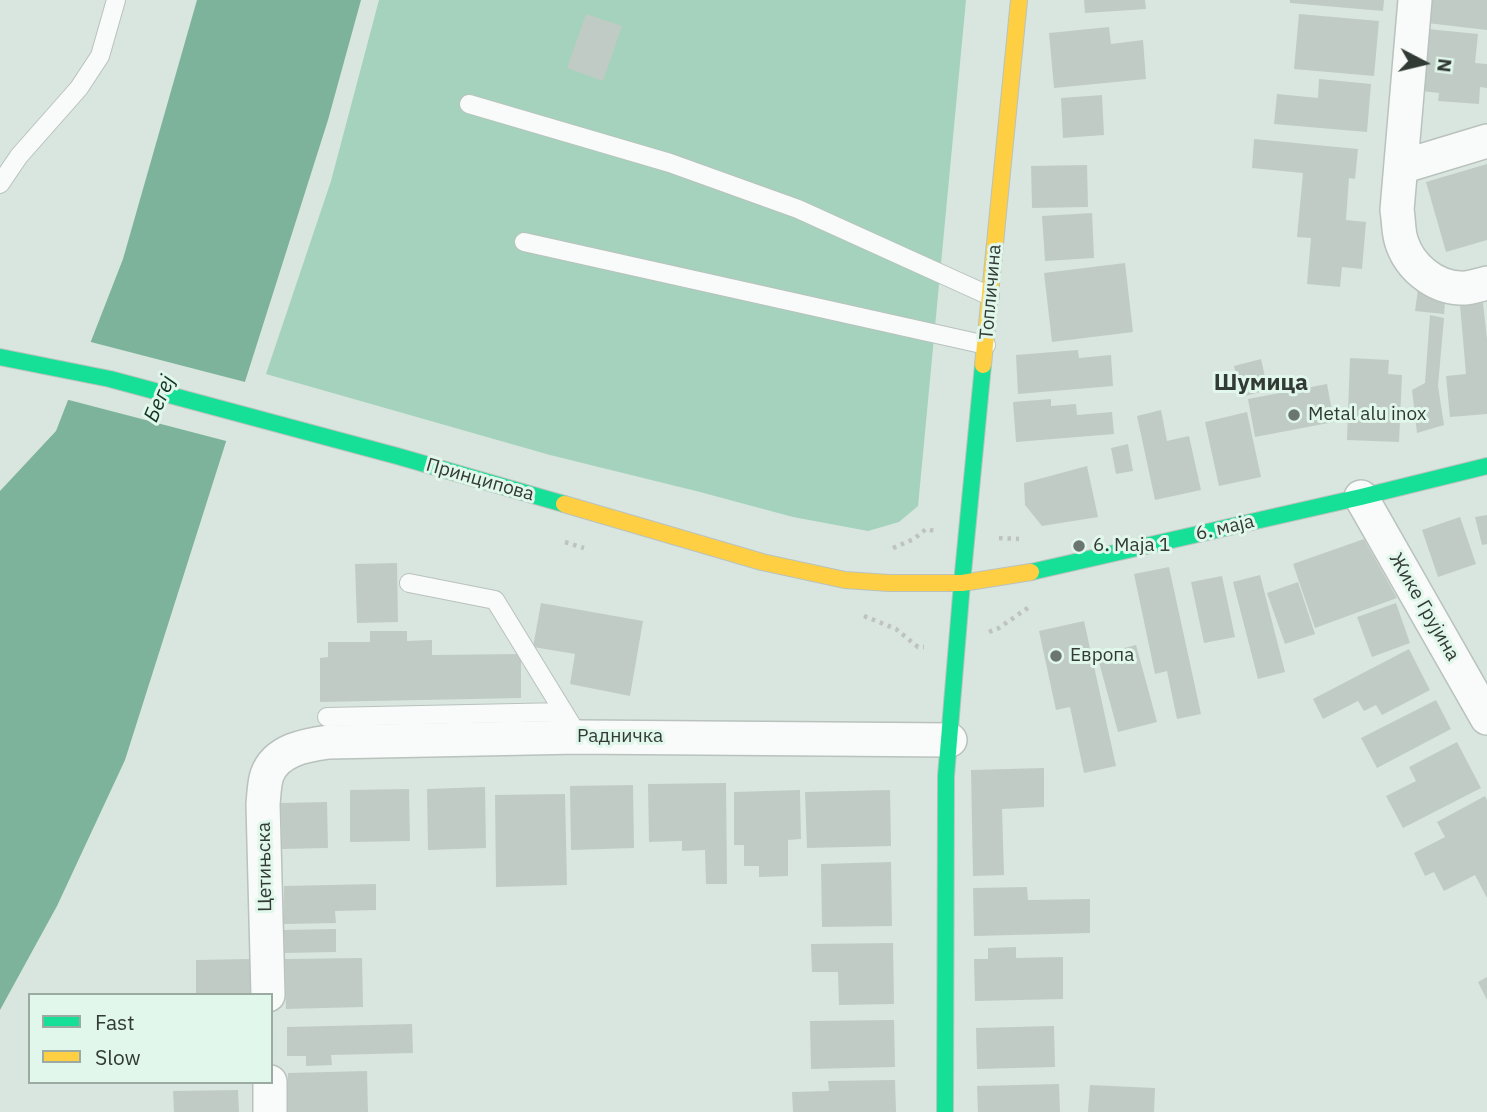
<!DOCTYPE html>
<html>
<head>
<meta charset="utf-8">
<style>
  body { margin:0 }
  #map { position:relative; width:1487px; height:1112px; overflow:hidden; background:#d9e5df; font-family:"IBM Plex Sans",sans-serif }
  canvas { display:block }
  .legend { position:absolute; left:28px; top:993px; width:245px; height:91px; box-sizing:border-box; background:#e1f7eb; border:2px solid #9baba2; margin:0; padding:9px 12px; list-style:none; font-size:21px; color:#313a35 }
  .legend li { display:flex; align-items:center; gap:14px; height:35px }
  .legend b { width:35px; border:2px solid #9baba2 }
  .north { position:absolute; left:1389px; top:28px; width:70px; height:70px; -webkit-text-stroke:5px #e1f7eb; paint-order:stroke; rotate:97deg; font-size:19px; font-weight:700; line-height:28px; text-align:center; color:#313a35 }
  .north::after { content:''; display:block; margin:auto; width:24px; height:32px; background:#313a35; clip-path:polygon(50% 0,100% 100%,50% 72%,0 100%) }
</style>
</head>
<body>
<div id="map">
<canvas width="1487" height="1112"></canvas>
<ul class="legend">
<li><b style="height:9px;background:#16e098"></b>Fast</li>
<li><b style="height:9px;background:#ffcf43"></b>Slow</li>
</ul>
<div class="north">N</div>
</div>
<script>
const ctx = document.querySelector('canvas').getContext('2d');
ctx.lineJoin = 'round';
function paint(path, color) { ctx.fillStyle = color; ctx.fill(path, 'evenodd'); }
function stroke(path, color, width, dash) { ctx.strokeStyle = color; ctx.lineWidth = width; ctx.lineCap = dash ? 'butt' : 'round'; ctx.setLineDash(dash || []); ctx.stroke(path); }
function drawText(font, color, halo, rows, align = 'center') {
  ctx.font = font + ' "IBM Plex Sans",sans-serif'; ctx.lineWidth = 6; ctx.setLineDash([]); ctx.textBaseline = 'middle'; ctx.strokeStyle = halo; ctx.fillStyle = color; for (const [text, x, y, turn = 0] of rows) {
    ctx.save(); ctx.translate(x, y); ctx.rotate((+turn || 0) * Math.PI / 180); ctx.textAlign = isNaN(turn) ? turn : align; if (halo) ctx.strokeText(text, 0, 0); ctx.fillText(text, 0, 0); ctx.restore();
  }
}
const forest = new Path2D(`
  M 379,0 L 966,0 L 918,506 L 899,522 L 868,531 L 793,517 L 700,492 L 550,455 L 266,374 L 331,181 Z`);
const water = new Path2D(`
  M 197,0 L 361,0 L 328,120 L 125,760 L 57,906 L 0,1010 L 0,491 L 56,431 L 123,259 Z`);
const pier = new Path2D(`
  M 87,341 L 249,383 L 230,442 L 65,399 Z`);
const building = new Path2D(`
  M 1084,0 L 1145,0 L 1146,9 L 1085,13 Z
  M 1290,0 L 1384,0 L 1383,11 L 1290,3 Z
  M 1430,0 L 1487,0 L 1487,30 L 1427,23 Z
  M 586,14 L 622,26 L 603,81 L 567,68 Z
  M 1299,14 L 1379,21 L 1374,76 L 1294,69 Z
  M 1109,27 L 1111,44 L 1143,40 L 1146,79 L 1054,88 L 1049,33 Z
  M 1428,29 L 1478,34 L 1475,63 L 1487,64 L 1487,88 L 1480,87 L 1479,104 L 1438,101 L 1439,93 L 1422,91 Z
  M 1319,79 L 1371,84 L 1367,132 L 1274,124 L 1277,94 L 1318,98 Z
  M 1102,95 L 1104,135 L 1063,138 L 1061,98 Z
  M 1254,139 L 1358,149 L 1355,179 L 1349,178 L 1346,220 L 1366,222 L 1362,269 L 1342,267 L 1340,287 L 1307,284 L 1311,238 L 1297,237 L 1303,173 L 1252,168 Z
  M 1487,164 L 1487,240 L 1446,252 L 1426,182 Z
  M 1087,165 L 1088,207 L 1032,208 L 1031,166 Z
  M 1092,213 L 1094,258 L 1045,261 L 1042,216 Z
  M 1125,263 L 1133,332 L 1052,342 L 1044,273 Z
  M 1418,289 L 1446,292 L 1444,314 L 1415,311 Z
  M 1483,303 L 1487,339 L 1487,414 L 1450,417 L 1446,376 L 1466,374 L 1460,305 Z
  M 1430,315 L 1444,318 L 1438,386 L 1444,425 L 1417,433 L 1412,390 L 1425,383 Z
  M 1078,350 L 1079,358 L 1111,355 L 1113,386 L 1018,394 L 1016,355 Z
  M 1350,358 L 1389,360 L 1388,374 L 1402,375 L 1399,442 L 1347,440 Z
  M 1261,359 L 1268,390 L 1241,397 L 1234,366 Z
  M 1327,384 L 1334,422 L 1255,437 L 1248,399 Z
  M 1051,399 L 1051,406 L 1076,404 L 1077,415 L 1112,412 L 1114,434 L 1016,442 L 1013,402 Z
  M 1161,410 L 1167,441 L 1189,436 L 1201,490 L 1155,500 L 1137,416 Z
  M 1247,412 L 1261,477 L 1219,486 L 1205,422 Z
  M 1128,444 L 1133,471 L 1116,474 L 1111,448 Z
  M 1087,466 L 1098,517 L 1042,526 L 1025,505 L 1024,483 Z
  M 1487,515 L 1487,544 L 1482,545 L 1475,517 Z
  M 1460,517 L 1476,564 L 1438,577 L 1422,530 Z
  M 1364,539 L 1397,598 L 1315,628 L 1293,564 Z
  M 397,563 L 398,622 L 357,623 L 355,564 Z
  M 1169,567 L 1201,714 L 1177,719 L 1167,671 L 1155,674 L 1134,574 Z
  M 1260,575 L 1285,672 L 1258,679 L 1233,582 Z
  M 1222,576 L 1235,637 L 1204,643 L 1191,582 Z
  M 1298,582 L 1315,634 L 1285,644 L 1267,593 Z
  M 541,603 L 643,621 L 630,696 L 570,684 L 575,654 L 533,647 Z
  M 1396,603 L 1410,643 L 1372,657 L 1357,617 Z
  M 1084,621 L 1116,766 L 1084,773 L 1070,707 L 1056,710 L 1039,631 Z
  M 370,631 L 407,631 L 407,641 L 432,640 L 432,655 L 521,654 L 521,698 L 320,702 L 320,658 L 328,657 L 328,642 L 370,642 Z
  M 1136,645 L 1157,722 L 1118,732 L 1097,655 Z
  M 1409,649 L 1430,690 L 1382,715 L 1376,705 L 1364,711 L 1358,701 L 1323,719 L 1313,699 Z
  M 1436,700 L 1451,729 L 1377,768 L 1361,738 Z
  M 1457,742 L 1481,788 L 1403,828 L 1386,796 L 1416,781 L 1409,767 Z
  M 1044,768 L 1044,807 L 1002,809 L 1004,875 L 973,876 L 971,770 Z
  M 726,783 L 727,884 L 706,884 L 705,850 L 682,851 L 682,841 L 649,842 L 648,784 Z
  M 633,785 L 634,848 L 571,850 L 570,786 Z
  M 485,787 L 486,848 L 428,850 L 427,789 Z
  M 409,789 L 410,841 L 350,842 L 350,790 Z
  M 800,790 L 801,839 L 788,840 L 788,876 L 759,877 L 759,866 L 744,866 L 744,845 L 734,845 L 734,792 Z
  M 890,790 L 891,846 L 807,848 L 805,792 Z
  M 565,794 L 567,885 L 496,887 L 495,795 Z
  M 1485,796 L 1487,800 L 1487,898 L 1475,875 L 1444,891 L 1434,872 L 1425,876 L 1414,853 L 1445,837 L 1437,822 Z
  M 327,802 L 328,848 L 282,849 L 281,803 Z
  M 891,862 L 892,926 L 822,927 L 821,864 Z
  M 376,884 L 376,910 L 335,911 L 336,923 L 284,924 L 284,886 Z
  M 1027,887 L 1028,900 L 1090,899 L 1090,933 L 974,936 L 973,888 Z
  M 336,929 L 336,952 L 285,953 L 284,930 Z
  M 893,943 L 894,1004 L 839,1005 L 838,972 L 812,972 L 811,944 Z
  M 1016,947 L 1016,958 L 1063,957 L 1063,999 L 975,1001 L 974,959 L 988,959 L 988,948 Z
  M 362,958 L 363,1007 L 286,1009 L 285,959 Z
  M 250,959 L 251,995 L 196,995 L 196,960 Z
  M 1487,977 L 1487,1000 L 1478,982 Z
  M 894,1020 L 895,1067 L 811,1069 L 810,1021 Z
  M 412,1024 L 413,1053 L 331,1055 L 332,1065 L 306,1066 L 306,1056 L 287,1056 L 287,1027 Z
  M 1054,1026 L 1055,1067 L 977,1069 L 976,1028 Z
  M 367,1071 L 368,1112 L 288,1112 L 288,1073 Z
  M 895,1080 L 896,1112 L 793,1112 L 792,1092 L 829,1091 L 828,1081 Z
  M 1059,1084 L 1060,1112 L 978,1112 L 977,1086 Z
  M 1090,1085 L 1155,1088 L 1154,1112 L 1088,1112 Z
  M 238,1090 L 239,1112 L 174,1112 L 173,1091 Z`);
const path = new Path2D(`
  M 999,538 L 1019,539
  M 565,542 L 584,548
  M 893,548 L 914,539 L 926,529 L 935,531
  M 864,616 L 896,629 L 918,647 L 924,647
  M 989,632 L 999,628 L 1029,607`);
const lane = new Path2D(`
  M 469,104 L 670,163 L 798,209 L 990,296
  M 0,184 L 19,156 L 79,88 L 100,56 L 116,0
  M 524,242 L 986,345
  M 409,583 L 495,600 L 579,737
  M 327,717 L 564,712`);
const street = new Path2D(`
  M 1415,0 L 1397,210 C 1399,221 1398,233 1402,243 C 1410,267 1434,287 1460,288 C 1469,289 1478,285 1487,283
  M 1401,167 L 1487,141
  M 1361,497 L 1487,718
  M 268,995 L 263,804 C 264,795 264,784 267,775 C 276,750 306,745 329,742 L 579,737 L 950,740
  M 270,1082 L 270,1112`);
const fast = new Path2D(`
  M 0,357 L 110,379 L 397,456 L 564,504
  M 1031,572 L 1361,497 L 1487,466
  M 945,1112 L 946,776 L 962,583 L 983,365`);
const slow = new Path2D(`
  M 983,365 L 1019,0
  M 564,504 L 762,562 L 845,580 L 889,583 L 962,583 L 1031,572`);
const markers = [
  [1294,415,7,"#6c7670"],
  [1079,546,7,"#6c7670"],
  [1056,656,7,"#6c7670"]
];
const streetNames = [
  ["Топличина",991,292,-85],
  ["Принципова",480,480,16],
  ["6. маја",1225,528,-13],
  ["Жике Грујина",1424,607,60],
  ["Радничка",620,737],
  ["Цетињска",265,867,-91]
];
const poiNames = [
  ["Metal alu inox",1308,415],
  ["6. Маја 1",1093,546],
  ["Европа",1070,656]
];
const waterNames = [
  ["Бегеј",160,399,-67]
];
const quarterNames = [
  ["Шумица",1261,383]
];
paint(forest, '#a4d2bc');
paint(water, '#7db39a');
paint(pier, '#d9e5df');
paint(building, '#c1cbc6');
stroke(lane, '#b9c2bd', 20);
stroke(street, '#b9c2bd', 36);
stroke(fast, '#b9c2bd', 18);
stroke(slow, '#b9c2bd', 18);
stroke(path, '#bec3c0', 4.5, [3.5, 5]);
stroke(lane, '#f9fbfa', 18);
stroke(street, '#f9fbfa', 33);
stroke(fast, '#16e098', 16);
stroke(slow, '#ffcf43', 16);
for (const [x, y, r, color] of markers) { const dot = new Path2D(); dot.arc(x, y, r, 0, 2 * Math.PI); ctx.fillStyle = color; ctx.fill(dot); stroke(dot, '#e1f7eb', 2.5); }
drawText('19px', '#313a35', '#e1f7eb', streetNames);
drawText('19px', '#313a35', '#e1f7eb', poiNames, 'left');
drawText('italic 21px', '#123425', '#e1f7eb', waterNames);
drawText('bold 23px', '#313a35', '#e1f7eb', quarterNames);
</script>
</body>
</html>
